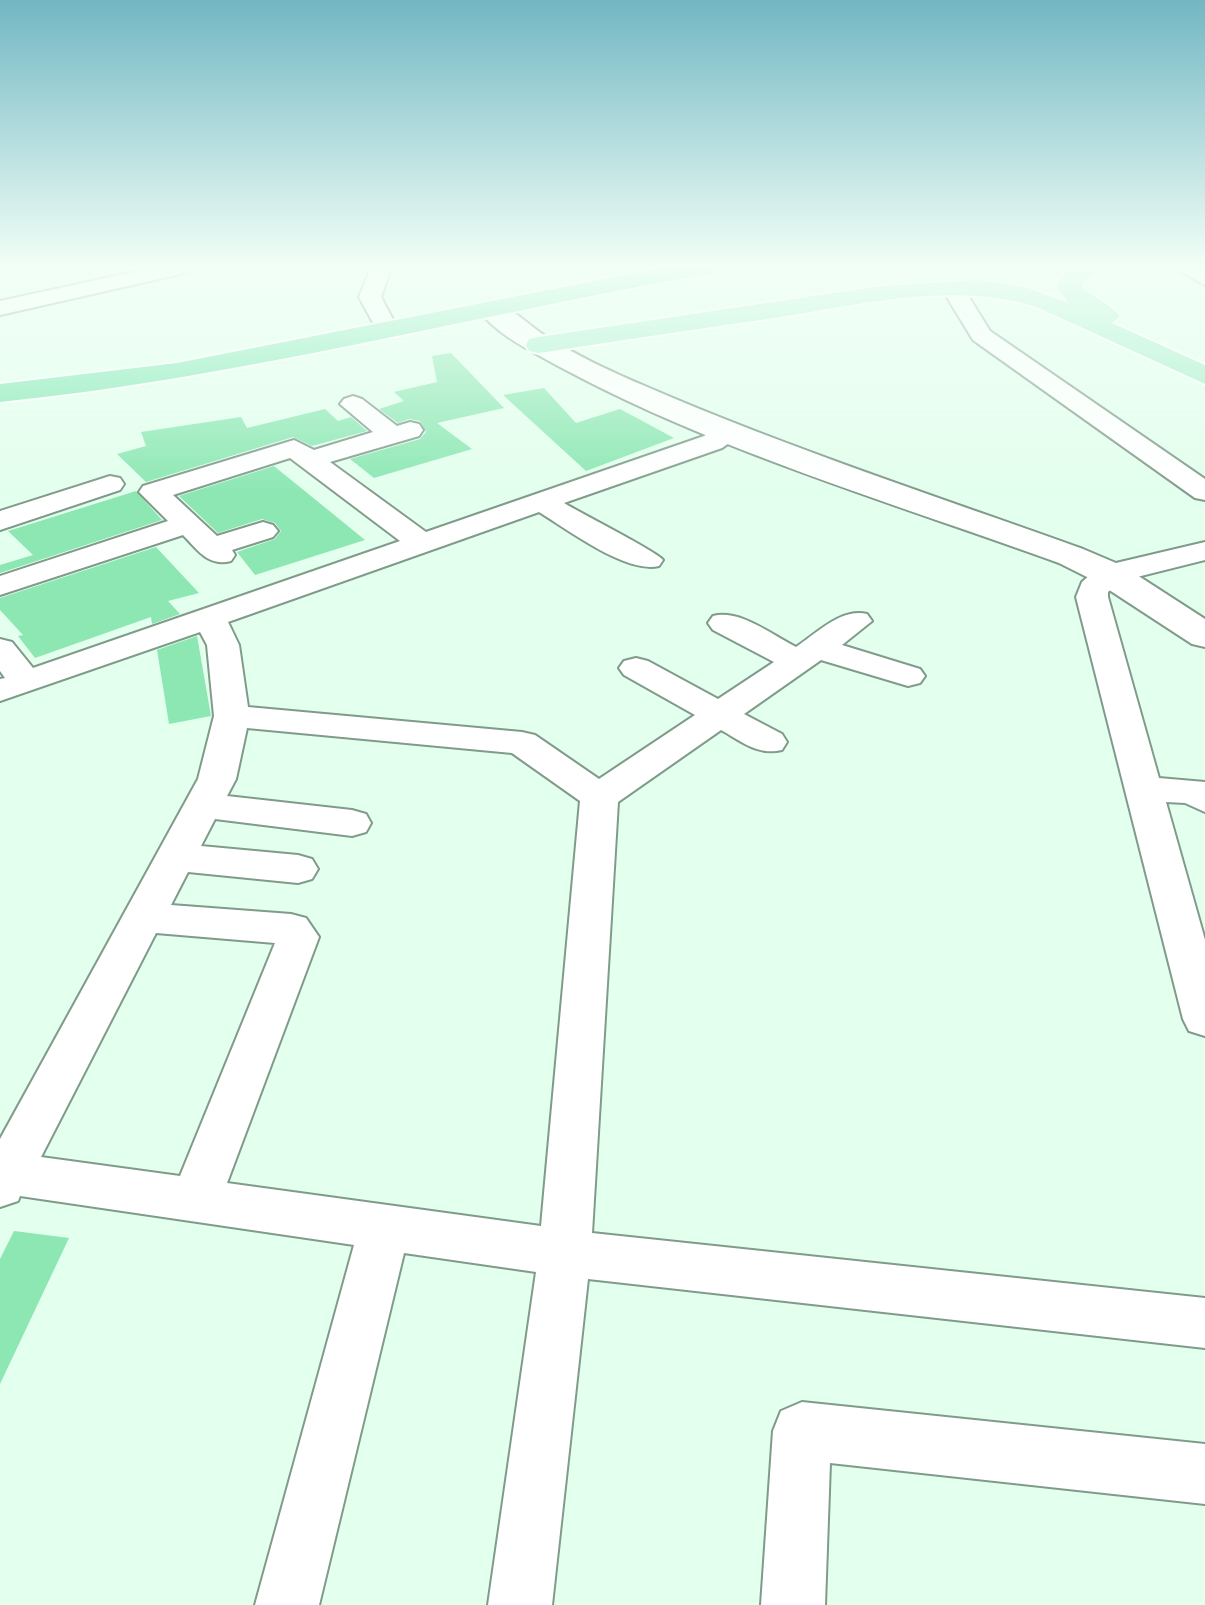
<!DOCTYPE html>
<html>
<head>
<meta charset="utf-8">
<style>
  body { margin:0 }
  canvas { display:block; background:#e3ffed }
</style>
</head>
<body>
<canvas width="1205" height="1605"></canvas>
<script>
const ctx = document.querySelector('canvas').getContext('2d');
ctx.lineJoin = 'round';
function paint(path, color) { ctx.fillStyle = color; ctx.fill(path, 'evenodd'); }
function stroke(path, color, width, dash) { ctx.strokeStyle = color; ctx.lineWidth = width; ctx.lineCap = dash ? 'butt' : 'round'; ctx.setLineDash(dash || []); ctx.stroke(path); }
const building = new Path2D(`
  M 451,353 L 504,408 L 437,423 L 472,449 L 374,478 L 350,459 L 420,439 L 426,432 L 420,421 L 409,419 L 398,423 L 379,409 L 404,401 L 394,392 L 437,382 L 432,356 Z
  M 544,388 L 576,423 L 620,409 L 674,438 L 586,471 L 503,395 Z
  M 325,409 L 338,421 L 351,417 L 367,431 L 312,446 L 293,437 L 146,482 L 117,454 L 146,446 L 141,432 L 241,417 L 247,428 Z
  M 274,466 L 365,540 L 255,575 L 237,552 L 275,539 L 281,531 L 275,523 L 262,519 L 218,533 L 179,496 Z
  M 136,491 L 162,520 L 0,573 L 0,565 L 33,555 L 8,531 Z
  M 156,547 L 199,593 L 168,601 L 180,614 L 152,624 L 151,617 L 35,658 L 18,636 L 23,635 L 0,610 L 0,598 Z
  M 197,636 L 211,716 L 169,724 L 157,650 Z
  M 14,1231 L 69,1238 L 0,1384 L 0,1259 Z`);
const minor = new Path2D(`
  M 152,268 L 191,268 L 181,274 L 0,315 L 0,301 Z
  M 371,268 L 391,268 L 381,297 L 398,329 L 395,334 L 379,334 L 359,297 Z
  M 1175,268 L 1205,270 L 1205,285 Z
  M 956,288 L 964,289 L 990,331 L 1205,479 L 1205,500 L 1195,498 L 973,340 L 945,294 Z
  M 353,396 L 362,399 L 397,426 L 410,422 L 419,424 L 423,430 L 419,436 L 330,462 L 426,532 L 704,436 L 721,427 L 739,427 L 743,433 L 722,448 L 564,503 C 580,513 658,552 663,560 L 659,566 C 626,574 567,529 539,512 L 228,622 L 239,645 L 248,707 L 522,732 L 535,735 L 599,779 L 695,715 L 624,675 L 619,668 L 624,661 L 636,658 L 648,661 L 718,699 L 774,662 L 713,630 L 708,623 L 713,616 C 740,609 772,635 796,647 C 817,633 841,608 867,614 L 872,621 L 842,645 L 920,669 L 925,676 L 920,683 L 908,686 L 821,660 L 744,714 L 782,734 L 787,742 L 782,750 C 758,756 741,741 721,730 L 618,802 L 592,1233 L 1205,1298 L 1205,1348 L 588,1279 L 552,1605 L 488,1605 L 536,1272 L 404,1253 L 319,1605 L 255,1605 L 354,1245 L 20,1196 L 18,1201 L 0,1207 L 0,1139 L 198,779 L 214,716 L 207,645 L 200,632 L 0,701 L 0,679 L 5,678 L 0,671 L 0,639 L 12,642 L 33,668 L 400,541 L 290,458 L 173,495 L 217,536 L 263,522 L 273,525 L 278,531 L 273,537 L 232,550 L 235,555 L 231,561 C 208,567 198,550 183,535 L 0,595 L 0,576 L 168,521 L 139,492 L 143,486 L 294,440 L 314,450 L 373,432 L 340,404 L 344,399 ZM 247,728 L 512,753 L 580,801 L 541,1226 L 227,1183 L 319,937 L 306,918 L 291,914 L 171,905 L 188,872 L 298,883 L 312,879 L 318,869 L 312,859 L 298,855 L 201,846 L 215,819 L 352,836 L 366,832 L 371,823 L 366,814 L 352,810 L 227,796 L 236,779 ZM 156,933 L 275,943 L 180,1176 L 41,1157 Z
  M 110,476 L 120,478 L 124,484 L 120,490 L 0,530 L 0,511 Z
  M 1205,542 L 1205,560 L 1121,581 L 1108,592 L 1108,597 L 1159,778 L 1205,782 L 1205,812 L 1185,803 L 1166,802 L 1205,940 L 1205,1036 L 1189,1031 L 1183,1019 L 1076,597 L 1082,582 L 1099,567 Z
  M 802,1402 L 1205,1444 L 1205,1504 L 830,1463 L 825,1605 L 761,1605 L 773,1431 L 781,1411 Z`);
const tertiary = new Path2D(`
  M 491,301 C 511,306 529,326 547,337 C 578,356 611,372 645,386 C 788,448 936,496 1083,549 L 1123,566 L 1205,619 L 1205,647 L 1192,644 L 1097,582 L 1059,563 C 896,504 714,450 562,368 C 535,353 496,335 478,309 L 482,304 Z`);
const primary = new Path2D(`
  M 1069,268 L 1099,268 L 1081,286 C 1092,298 1110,303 1120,316 L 1112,323 L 1205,365 L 1205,384 L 1039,308 C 958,280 858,305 774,318 C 696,329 617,341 539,353 L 529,351 L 526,345 L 529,339 L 539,337 L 881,286 L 979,280 L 1025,287 L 1069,303 L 1056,287 Z`);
const trunk = new Path2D(`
  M 660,268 L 714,268 L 711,273 L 702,275 C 467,317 237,378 0,402 L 0,384 L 177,363 Z`);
paint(building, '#8ce7b3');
stroke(minor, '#819b8b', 4);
stroke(tertiary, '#819b8b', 4);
stroke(primary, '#fff', 4);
stroke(trunk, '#fff', 4);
paint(minor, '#fff');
paint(tertiary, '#fff');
paint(primary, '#a1eec7');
paint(trunk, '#82e8b4');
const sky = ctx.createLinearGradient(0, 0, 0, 493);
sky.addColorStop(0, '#72b7c3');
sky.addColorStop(0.54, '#f2fff7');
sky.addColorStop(1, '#f2fff700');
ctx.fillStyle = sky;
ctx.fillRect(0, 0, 1205, 493);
</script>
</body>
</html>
